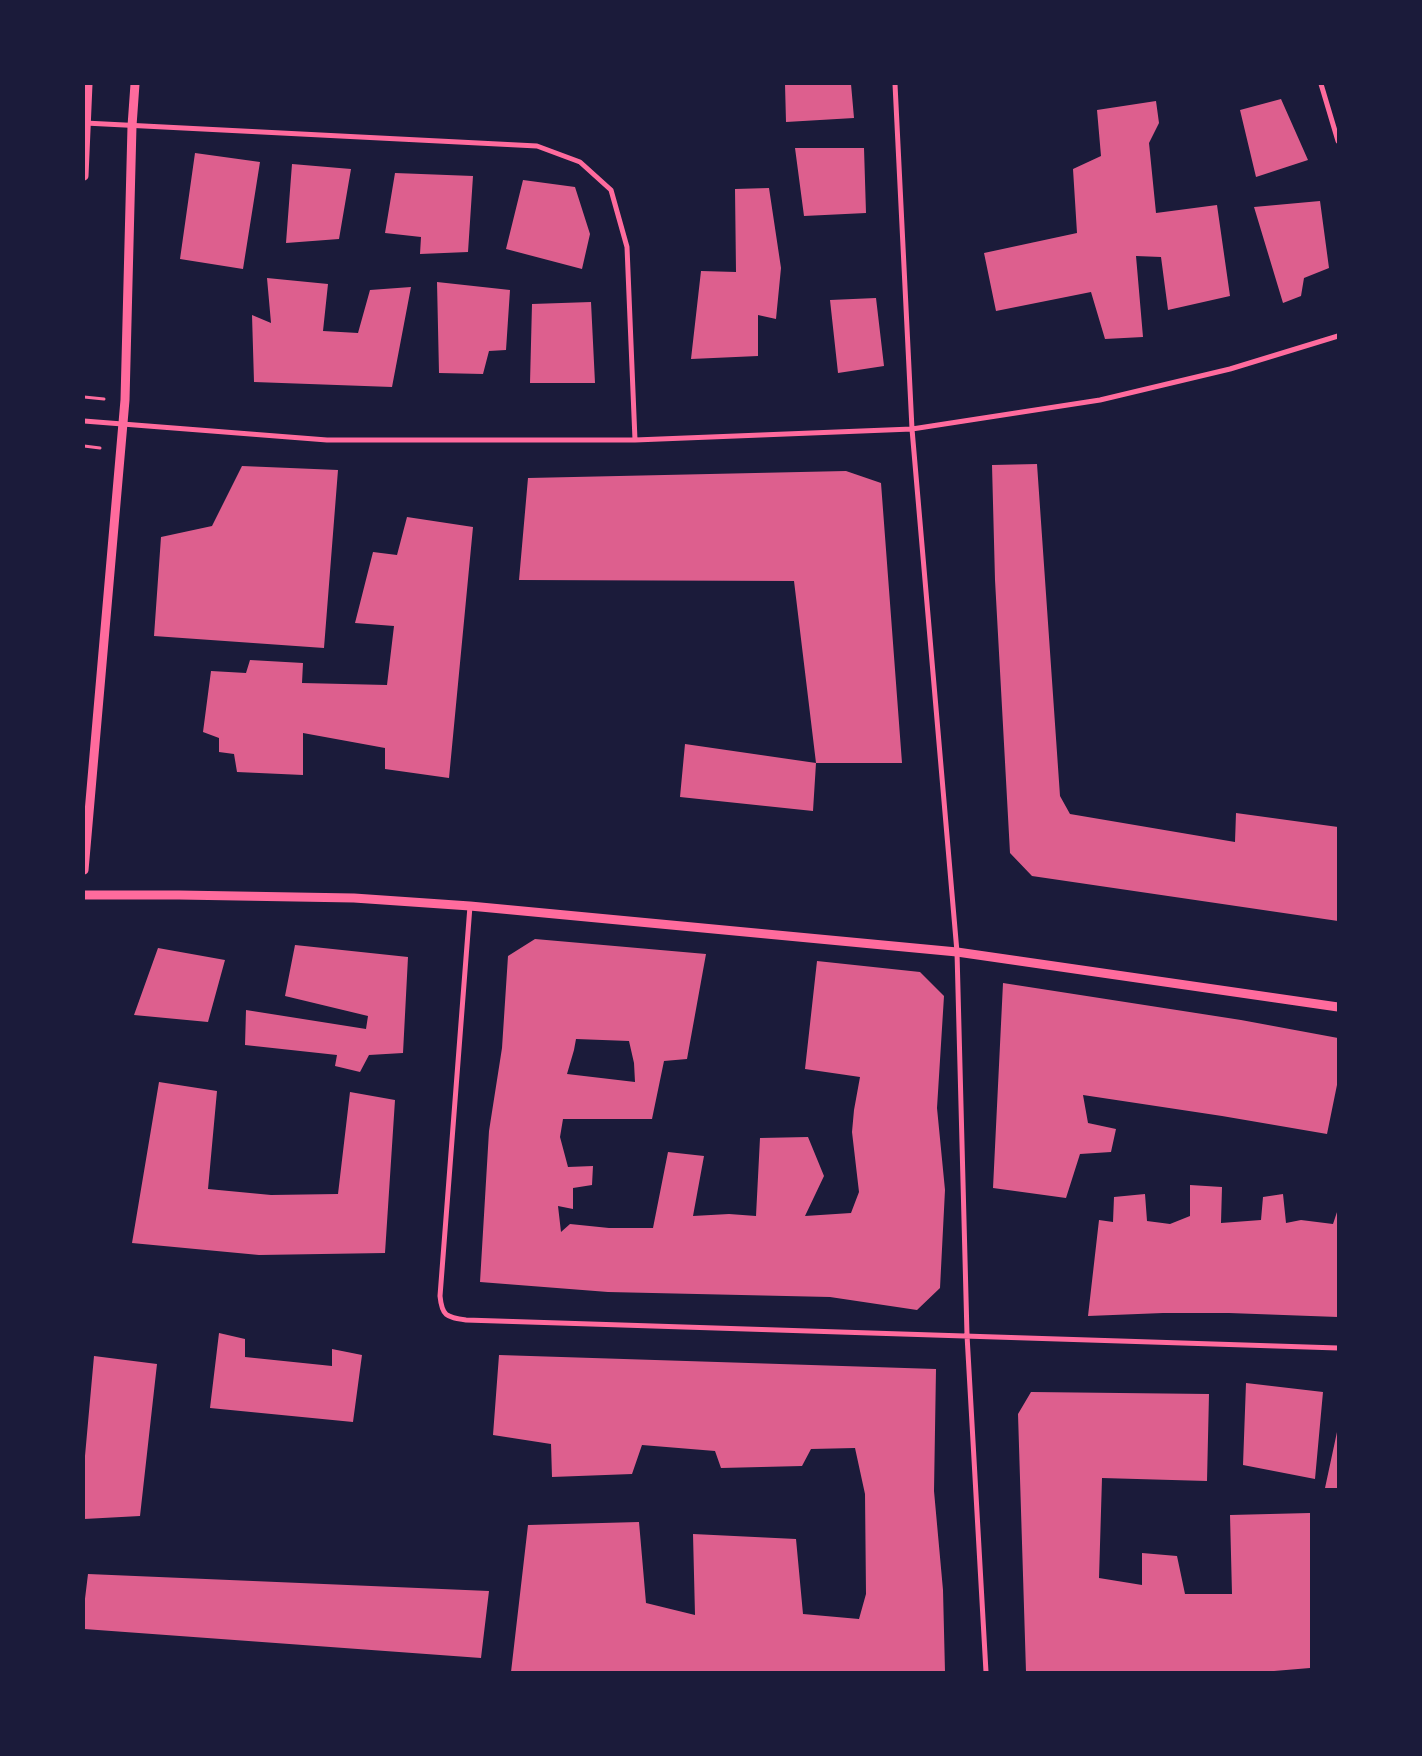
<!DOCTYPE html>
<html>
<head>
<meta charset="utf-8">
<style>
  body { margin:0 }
  #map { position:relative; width:1422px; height:1756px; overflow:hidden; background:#1b1b3a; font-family:Raleway,sans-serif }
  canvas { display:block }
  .frame { position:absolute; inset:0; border:85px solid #1b1b3a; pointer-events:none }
</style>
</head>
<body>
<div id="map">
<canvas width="1422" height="1756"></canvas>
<div class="frame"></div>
</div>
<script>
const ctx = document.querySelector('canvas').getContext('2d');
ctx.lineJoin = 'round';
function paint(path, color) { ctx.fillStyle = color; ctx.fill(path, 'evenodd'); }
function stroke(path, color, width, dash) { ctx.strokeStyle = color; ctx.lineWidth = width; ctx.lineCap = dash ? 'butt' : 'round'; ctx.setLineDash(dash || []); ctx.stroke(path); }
const building = new Path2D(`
  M 785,84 L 851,84 L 854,118 L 786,122 Z
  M 1281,99 L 1308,160 L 1256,177 L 1240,110 Z
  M 1156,101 L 1159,123 L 1149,143 L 1156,213 L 1217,205 L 1230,296 L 1168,310 L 1161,257 L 1136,256 L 1143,337 L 1105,339 L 1091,292 L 996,311 L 984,253 L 1077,233 L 1073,169 L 1101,156 L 1097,110 Z
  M 795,148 L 864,148 L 866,213 L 804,216 Z
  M 195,153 L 260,162 L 243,269 L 180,259 Z
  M 292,164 L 351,169 L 339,239 L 286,243 Z
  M 395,173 L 473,176 L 468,252 L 420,254 L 421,237 L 385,233 Z
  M 523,180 L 575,187 L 590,234 L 582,269 L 506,249 Z
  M 769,188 L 781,268 L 776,319 L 758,315 L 758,356 L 691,359 L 701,271 L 736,272 L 735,189 Z
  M 1320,201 L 1329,268 L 1304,278 L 1301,296 L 1283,303 L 1254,207 Z
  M 267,278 L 328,284 L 323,331 L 358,333 L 370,290 L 411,287 L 392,387 L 254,382 L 252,315 L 271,323 Z
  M 437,282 L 510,290 L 506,350 L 489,351 L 483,374 L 439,373 Z
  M 876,298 L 884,366 L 838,373 L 830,300 Z
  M 591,302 L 595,383 L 530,383 L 532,304 Z
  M 1037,464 L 1060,796 L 1070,814 L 1235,842 L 1236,813 L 1338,827 L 1338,921 L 1032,876 L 1010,853 L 995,580 L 992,465 Z
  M 242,466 L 338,470 L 324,648 L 154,636 L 161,537 L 212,526 Z
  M 846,471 L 881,483 L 902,763 L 816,763 L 794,581 L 519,580 L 528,478 Z
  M 407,517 L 473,527 L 449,778 L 385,769 L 385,748 L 303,733 L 303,775 L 237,772 L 234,754 L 219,752 L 219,738 L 203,732 L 211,671 L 246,673 L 250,660 L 303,663 L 302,683 L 387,685 L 394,626 L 355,623 L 373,552 L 397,555 Z
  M 685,744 L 816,763 L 813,811 L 680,797 Z
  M 535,939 L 706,954 L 687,1059 L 664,1061 L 652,1119 L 563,1119 L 560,1137 L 568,1167 L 593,1166 L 592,1185 L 573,1188 L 573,1209 L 558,1206 L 561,1232 L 570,1224 L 609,1228 L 653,1228 L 668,1152 L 704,1156 L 693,1216 L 729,1214 L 756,1216 L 760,1138 L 808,1137 L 824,1176 L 805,1216 L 851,1213 L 859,1192 L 852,1132 L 854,1110 L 860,1077 L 805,1069 L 817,961 L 920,972 L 944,996 L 937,1108 L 945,1190 L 940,1288 L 917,1310 L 830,1297 L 608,1292 L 480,1282 L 489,1131 L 502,1048 L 508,956 ZM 576,1039 L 629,1041 L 634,1063 L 635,1082 L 567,1074 L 574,1050 Z
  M 295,945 L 408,957 L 403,1053 L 369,1055 L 360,1072 L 335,1066 L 337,1055 L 245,1045 L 246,1010 L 366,1029 L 368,1016 L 285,996 Z
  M 158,948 L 225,960 L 208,1022 L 134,1015 Z
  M 1003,983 L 1241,1020 L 1338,1038 L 1338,1080 L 1327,1134 L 1222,1116 L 1083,1095 L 1088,1123 L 1116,1129 L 1111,1152 L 1080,1154 L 1066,1198 L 993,1188 Z
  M 159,1082 L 217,1091 L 208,1189 L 271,1195 L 338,1194 L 350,1092 L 395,1100 L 385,1253 L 259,1255 L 132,1243 Z
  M 1190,1185 L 1222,1187 L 1221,1223 L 1261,1220 L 1263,1197 L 1283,1194 L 1286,1223 L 1301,1220 L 1333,1224 L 1338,1209 L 1338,1317 L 1229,1313 L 1163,1313 L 1088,1316 L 1099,1220 L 1113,1222 L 1114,1197 L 1145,1194 L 1147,1221 L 1170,1224 L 1190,1216 Z
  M 219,1333 L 245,1339 L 245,1357 L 332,1366 L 332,1349 L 362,1355 L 353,1422 L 210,1408 Z
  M 499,1355 L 936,1369 L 934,1491 L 943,1590 L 945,1672 L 511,1672 L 528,1525 L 639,1522 L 646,1603 L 695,1615 L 693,1534 L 796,1539 L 803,1614 L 859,1619 L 866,1594 L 865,1494 L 855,1448 L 811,1449 L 802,1466 L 721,1468 L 715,1451 L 642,1445 L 632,1474 L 552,1477 L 551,1444 L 493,1435 Z
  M 94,1356 L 157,1364 L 140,1516 L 84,1519 L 84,1467 Z
  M 1246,1383 L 1323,1392 L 1315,1479 L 1243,1465 Z
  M 1031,1392 L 1209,1394 L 1207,1481 L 1102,1478 L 1099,1578 L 1142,1585 L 1142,1553 L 1177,1556 L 1185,1594 L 1232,1594 L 1230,1515 L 1310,1513 L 1310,1668 L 1262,1672 L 1026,1672 L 1018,1414 Z
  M 1337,1432 L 1338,1488 L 1325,1488 Z
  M 88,1574 L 489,1591 L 481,1658 L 84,1629 L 84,1607 Z`);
const path = new Path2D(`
  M 84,397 L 104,399
  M 84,446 L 100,448`);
const minor = new Path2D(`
  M 895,84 L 912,429 L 957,952 L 967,1335 L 986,1672
  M 1321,84 L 1338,141
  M 85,123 L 537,146 L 580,162 L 611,190 L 627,247 L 635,440
  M 84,421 L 327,440 L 635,440 L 912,429 L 1100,400 L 1230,369 L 1338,336
  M 470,906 L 440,1296 C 442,1316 446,1317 466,1320 L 1338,1348`);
const tertiary = new Path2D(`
  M 84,176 L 88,84
  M 84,870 L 125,400 L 132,126 L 135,84
  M 84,895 L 179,895 L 354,898 L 470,906 L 957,952 L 1338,1007`);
paint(building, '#dd5f8e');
stroke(path, '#ff6b9d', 3);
stroke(minor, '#ff6b9d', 5);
stroke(tertiary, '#ff6b9d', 9);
</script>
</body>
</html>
